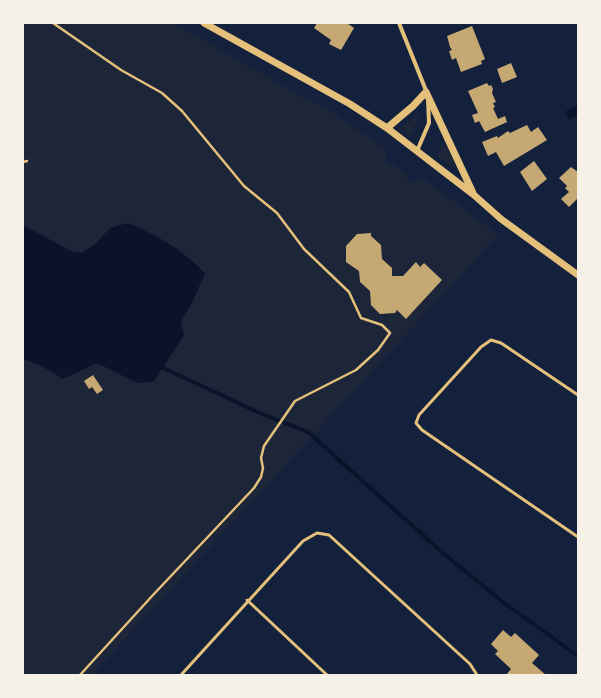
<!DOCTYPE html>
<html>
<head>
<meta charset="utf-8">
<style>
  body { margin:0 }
  #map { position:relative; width:601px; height:698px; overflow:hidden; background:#14213d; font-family:Jost,sans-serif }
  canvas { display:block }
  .frame { position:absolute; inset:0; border:24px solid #f6f1e7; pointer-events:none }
</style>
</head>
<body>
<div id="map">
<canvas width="601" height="698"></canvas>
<div class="frame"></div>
</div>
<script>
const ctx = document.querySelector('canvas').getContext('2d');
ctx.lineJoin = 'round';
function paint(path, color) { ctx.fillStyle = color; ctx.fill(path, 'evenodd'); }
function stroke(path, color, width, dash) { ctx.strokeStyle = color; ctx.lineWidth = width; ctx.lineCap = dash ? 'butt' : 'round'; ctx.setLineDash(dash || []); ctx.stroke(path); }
const green = new Path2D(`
  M 23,23 L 174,23 L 295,93 L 324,107 L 387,150 L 386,163 L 389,165 L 394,164 L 406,174 L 408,181 L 415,183 L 420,176 L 498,235 L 92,675 L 23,675 Z
  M 418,115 L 419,117 L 412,134 L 409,135 L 403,130 L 402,127 Z
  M 442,145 L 447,146 L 455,165 L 454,168 L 451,167 L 438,157 Z`);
const water = new Path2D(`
  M 578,104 L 578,114 L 569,120 L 565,112 Z
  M 128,223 C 157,235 183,250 205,273 L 193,301 L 181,322 L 184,335 L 154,381 L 137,383 L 97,363 L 63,379 L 42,366 L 23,359 L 23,225 L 73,252 L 82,253 L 96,243 L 110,228 Z`);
const stream = new Path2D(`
  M 159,366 L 262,414 L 308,432 L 444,554 L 503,602 L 578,656`);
const building = new Path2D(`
  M 317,23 L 347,23 L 354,28 L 341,50 L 329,44 L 331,40 L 314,28 Z
  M 472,26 L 485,59 L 481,61 L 482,64 L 461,72 L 456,58 L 452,60 L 449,51 L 452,50 L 450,47 L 447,36 Z
  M 511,63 L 517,77 L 502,83 L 497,69 Z
  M 487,83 L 489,86 L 491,85 L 493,89 L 492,93 L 496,102 L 493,103 L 495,107 L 493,108 L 498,119 L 505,116 L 507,122 L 485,132 L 479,121 L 475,123 L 472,115 L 478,113 L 468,91 Z
  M 527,125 L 531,132 L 538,127 L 547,140 L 504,166 L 496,152 L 488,156 L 482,142 L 497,136 L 498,138 L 508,131 L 510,133 Z
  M 534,161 L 547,179 L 532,191 L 520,172 Z
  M 571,167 L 578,172 L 578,198 L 569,207 L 561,199 L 569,192 L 565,188 L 567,186 L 559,178 Z
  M 371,233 L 371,236 L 381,245 L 382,259 L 392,268 L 392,276 L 403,276 L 416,262 L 420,267 L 424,263 L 442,280 L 406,319 L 397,310 L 395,313 L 380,314 L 371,305 L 370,291 L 360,282 L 359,271 L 346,262 L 346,246 L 357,234 Z
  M 93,375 L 103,390 L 97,394 L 92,387 L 89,389 L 84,381 Z
  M 503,630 L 511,637 L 515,633 L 539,655 L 532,663 L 546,675 L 506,675 L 511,669 L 495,654 L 498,651 L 491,644 Z`);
const path = new Path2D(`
  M 53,23 L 121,70 L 162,93 L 182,111 L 244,186 L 277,213 L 304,249 L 349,292 L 361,318 L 382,325 L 390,333 L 378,350 L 356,370 L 295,401 L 264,446 L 261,458 L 263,468 L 261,477 L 254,488 L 153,595 L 80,675
  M 23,162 L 27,161`);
const service = new Path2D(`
  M 578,395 L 501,343 L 491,340 L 481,347 L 419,415 L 416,423 L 422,430 L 578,537
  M 247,600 L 327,675
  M 181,675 L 303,541 L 317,533 L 329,535 L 470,664 L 477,675`);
const minor = new Path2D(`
  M 399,23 L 427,93
  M 417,151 L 429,123 L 428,100`);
const tertiary = new Path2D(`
  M 204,23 L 350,104 L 387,128 L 474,195 L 501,219 L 578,275
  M 387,128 L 413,106 L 426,92 L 473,193`);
paint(green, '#1d2539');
paint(water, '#0b132b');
stroke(stream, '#0b132b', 4);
paint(building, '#c6a872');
stroke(path, '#e5c07b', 2.5);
stroke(service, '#e5c07b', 3);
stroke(minor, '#e5c07b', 4);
stroke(tertiary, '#e5c07b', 7);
</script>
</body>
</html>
